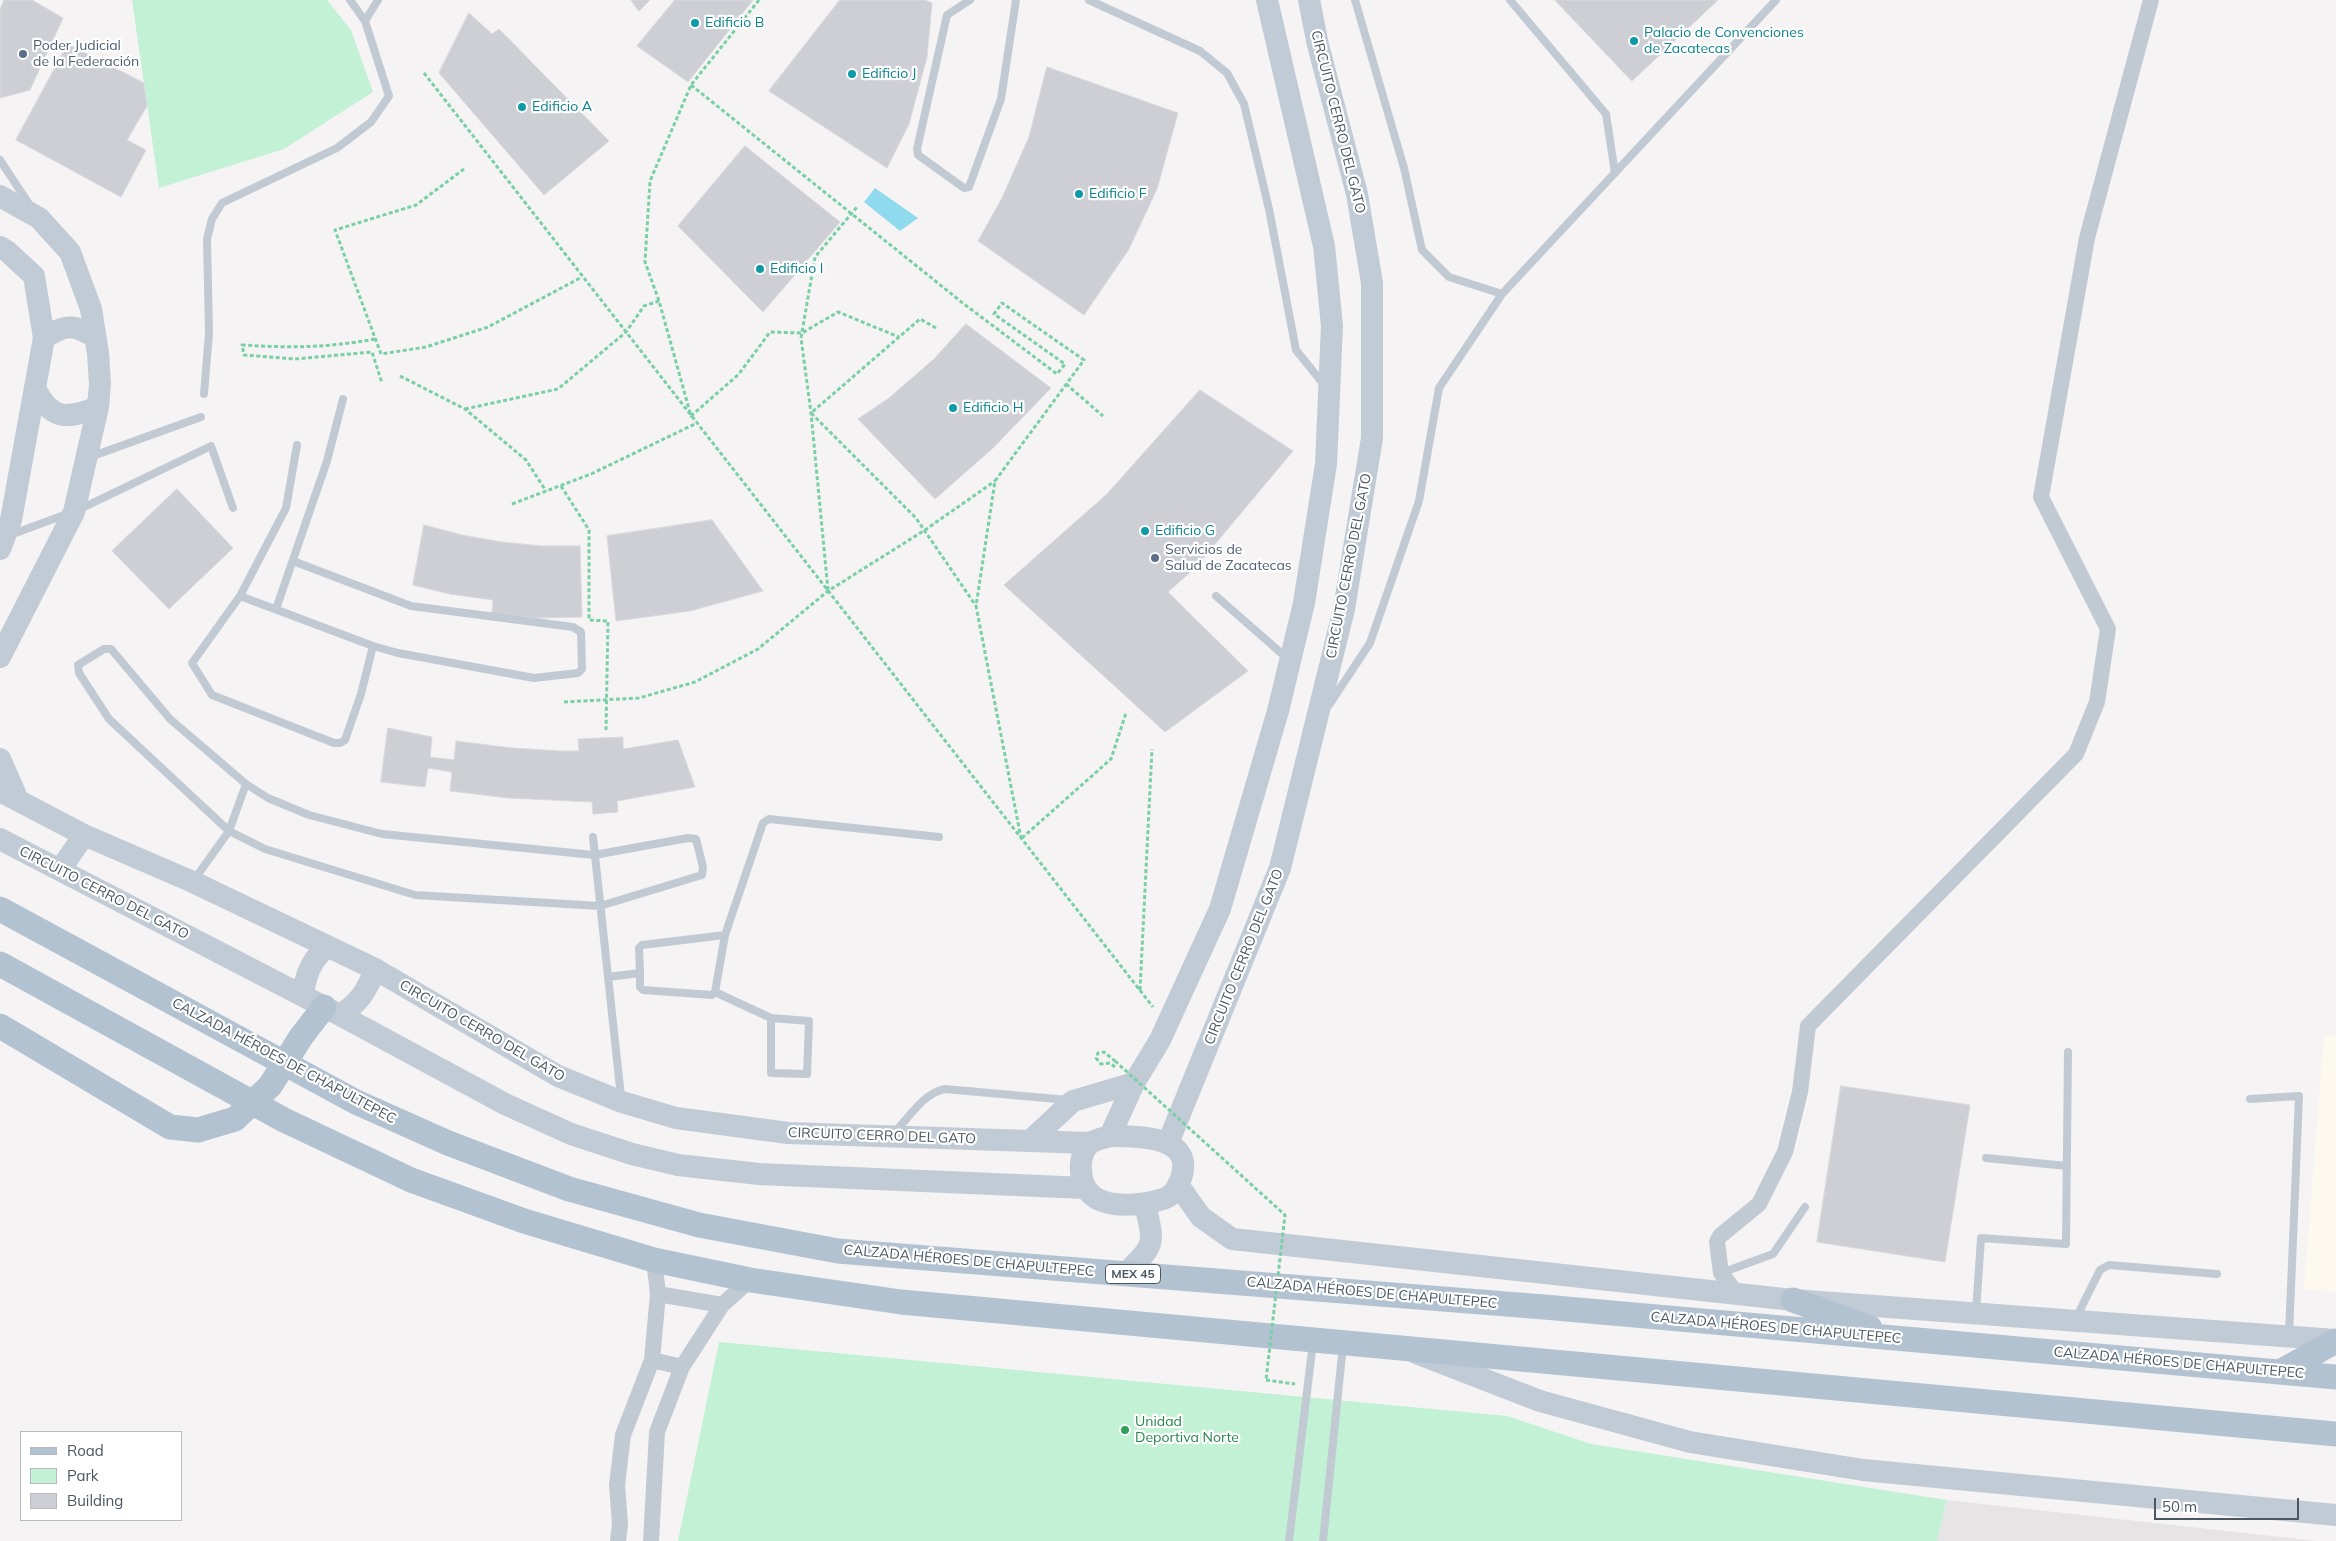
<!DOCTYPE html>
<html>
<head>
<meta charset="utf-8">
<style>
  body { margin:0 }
  #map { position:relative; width:2336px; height:1541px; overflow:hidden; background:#f5f3f3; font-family:Mulish,sans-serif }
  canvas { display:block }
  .legend { position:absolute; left:20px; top:1431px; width:162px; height:90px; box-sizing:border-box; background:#fff; border:1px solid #b7bbc0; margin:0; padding:6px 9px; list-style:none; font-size:15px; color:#4a5661 }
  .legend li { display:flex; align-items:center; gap:10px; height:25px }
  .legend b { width:25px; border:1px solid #b7bbc0 }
  .scale { position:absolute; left:2154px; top:1498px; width:145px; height:22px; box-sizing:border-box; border:2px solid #4a5661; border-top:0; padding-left:6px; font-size:15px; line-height:18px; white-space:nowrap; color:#4a5661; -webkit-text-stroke:4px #fff; paint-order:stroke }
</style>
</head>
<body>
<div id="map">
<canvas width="2336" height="1541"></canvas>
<ul class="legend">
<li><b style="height:6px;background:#b3c2d1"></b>Road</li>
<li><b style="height:14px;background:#c3f1d5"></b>Park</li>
<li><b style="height:14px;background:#cdcfd5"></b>Building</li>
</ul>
<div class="scale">50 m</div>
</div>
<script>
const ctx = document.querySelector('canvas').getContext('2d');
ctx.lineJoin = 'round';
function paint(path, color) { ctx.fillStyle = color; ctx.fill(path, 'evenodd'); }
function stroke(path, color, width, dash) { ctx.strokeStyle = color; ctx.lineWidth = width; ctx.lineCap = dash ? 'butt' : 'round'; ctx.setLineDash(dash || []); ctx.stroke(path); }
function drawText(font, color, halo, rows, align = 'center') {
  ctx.font = font + ' Mulish,sans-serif'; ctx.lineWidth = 4.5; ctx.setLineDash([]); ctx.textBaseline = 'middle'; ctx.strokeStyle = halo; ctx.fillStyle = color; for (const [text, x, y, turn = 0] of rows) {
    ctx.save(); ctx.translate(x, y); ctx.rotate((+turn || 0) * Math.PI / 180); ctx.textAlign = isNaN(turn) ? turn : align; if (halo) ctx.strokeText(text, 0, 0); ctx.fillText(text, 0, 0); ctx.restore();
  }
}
const commercial = new Path2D(`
  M 2324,1035 L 2336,1036 L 2336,1292 L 2304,1289 Z`);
const education = new Path2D(`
  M 1947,1500 L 2317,1541 L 1937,1541 Z`);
const green = new Path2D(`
  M 132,0 L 327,0 L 351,30 L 373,92 L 284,149 L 159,188 Z
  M 719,1342 L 1507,1416 L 1591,1444 L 1947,1500 L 1937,1541 L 678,1541 Z`);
const water = new Path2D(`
  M 875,188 L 918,218 L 900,231 L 864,202 Z`);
const building = new Path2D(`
  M 4,0 L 32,0 L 63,18 L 30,90 L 0,98 L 0,10 Z
  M 631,0 L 650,0 L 639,11 Z
  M 675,0 L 753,0 L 688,82 L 637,46 Z
  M 840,0 L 925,0 L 932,3 L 927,57 L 909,124 L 887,168 L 769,91 Z
  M 1555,0 L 1718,0 L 1632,81 Z
  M 469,13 L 492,34 L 499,29 L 609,141 L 544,195 L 439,73 Z
  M 68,44 L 144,83 L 147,106 L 127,140 L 146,150 L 121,197 L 16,140 Z
  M 1047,67 L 1178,113 L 1157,189 L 1129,249 L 1084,315 L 978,241 L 1002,198 L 1029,137 Z
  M 745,146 L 840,222 L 763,312 L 678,226 Z
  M 966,324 L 1051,388 L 993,448 L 935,499 L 858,419 L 889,398 L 934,359 Z
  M 1200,390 L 1293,451 L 1195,568 L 1168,592 L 1248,671 L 1165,732 L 1004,585 L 1107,494 Z
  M 177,489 L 233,548 L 169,609 L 112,551 Z
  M 712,520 L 763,591 L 690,611 L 616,621 L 607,536 Z
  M 424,525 L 462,535 L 501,542 L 542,546 L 580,546 L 582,617 L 538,618 L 492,613 L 493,600 L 450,594 L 413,585 Z
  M 388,728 L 432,737 L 430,757 L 454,760 L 456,741 L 512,748 L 560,751 L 579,751 L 578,739 L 623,737 L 623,749 L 678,740 L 695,787 L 617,801 L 618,812 L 593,814 L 592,802 L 509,798 L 450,791 L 452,772 L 428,768 L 425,787 L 381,782 Z
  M 1841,1086 L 1970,1105 L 1945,1262 L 1817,1242 Z`);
const path = new Path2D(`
  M 759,0 L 691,85 L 650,181 L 645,262 L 659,301 L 691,416 L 739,374 L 770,332 L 802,333 L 838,312 L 899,337
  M 424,73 L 1153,1007
  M 691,85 L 964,304 L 1057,374 L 1065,364 L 994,314 L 1002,303 L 1084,360 L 995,481 L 976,606 L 1021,838
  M 464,169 L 416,205 L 335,230 L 381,354 L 426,347 L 488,327 L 582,277
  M 936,328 L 920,319 L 811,413 L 916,518 L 976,606
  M 375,339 C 325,348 292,348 242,345 L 244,355 L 295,359 L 372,352 L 382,383
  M 400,376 L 465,409 L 526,460 L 546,491
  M 1066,384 L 1103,416
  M 465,409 L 558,389 L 626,332 L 644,306 L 659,301
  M 561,486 L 589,530 L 589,620 L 608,621 L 606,730
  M 512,504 L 591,474 L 697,423
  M 828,590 L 811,413 L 801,338 L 815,257 L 857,207
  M 564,702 L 639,698 L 695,682 L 758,649 L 828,591 L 925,530 L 995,481
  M 1022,838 L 1111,759 L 1126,713
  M 1140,990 L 1152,749
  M 1115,1067 L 1110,1063 L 1101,1064 L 1096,1058 L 1098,1053 L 1104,1052 L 1115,1061
  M 1266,1380 L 1295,1384`);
const lane = new Path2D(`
  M 970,0 L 947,15 L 917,149 L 918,155 L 964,188 L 969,187 L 1001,99 L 1016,0
  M 1089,0 L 1200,51 L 1227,73 L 1244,104 L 1269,209 L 1296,350 L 1325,386
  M 1355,0 L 1404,168 L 1422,250 L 1449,277 L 1502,294
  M 1510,0 L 1606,114 L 1615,173
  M 365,21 L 378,0
  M 0,160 L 29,204
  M 204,394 L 209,333 L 207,239 L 212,219 L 222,203 L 337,148 L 371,122 L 389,96 L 365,21 L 350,0
  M 297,445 L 286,508 L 240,596 L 192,663 L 212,695 L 334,743 L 340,743 L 345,740 L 361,694 L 373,646
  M 90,457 L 201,417
  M 78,510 L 211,446 L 233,508
  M 10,535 L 67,514
  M 240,596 L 373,646 L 398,653 L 534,678 L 578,673 L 582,669 L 581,632 L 573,627 L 411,606 L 293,561
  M 1216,596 L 1288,659
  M 276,609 L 327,461 L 343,399
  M 104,649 L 111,649 L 170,719 L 246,784 L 268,798 L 309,815 L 382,834 L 594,855 L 688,838 L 696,839 L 703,867 L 702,875 L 600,906 L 415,895 L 265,849 L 229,831 L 109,719 L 79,673 L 78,665 Z
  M 1329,705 L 1370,643 L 1419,501 L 1439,388 L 1502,294 L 1776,0
  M 593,837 L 621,1097
  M 194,880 L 229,831 L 246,784
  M 640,973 L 640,987 L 643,990 L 712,995 L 715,992 L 725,935
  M 608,977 L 640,973 L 639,948 L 642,945 L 725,935 L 763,823 L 769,819 L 939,837
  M 715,992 L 771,1018 L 809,1021 L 807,1074 L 771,1073 L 771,1018
  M 2250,1099 L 2299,1096 L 2289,1335
  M 895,1132 C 910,1116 924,1093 945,1089 L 1068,1100
  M 1986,1158 L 2067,1166
  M 1721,1273 L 1773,1254 L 1805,1207
  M 1976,1312 L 1981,1238 L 2066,1244 L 2068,1052
  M 2076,1318 L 2100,1270 L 2109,1265 L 2217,1274
  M 1289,1541 L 1313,1342
  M 1323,1541 L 1343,1345`);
const street = new Path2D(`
  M 658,1294 L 722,1305
  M 1737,1294 L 1721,1273 L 1717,1242 L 1720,1236 L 1759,1204 L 1785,1152 L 1800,1092 L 1808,1026 L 2076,754 L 2097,702 L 2108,629 L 2041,497 L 2087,238 L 2151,0
  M 652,1360 L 682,1367
  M 618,1541 L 620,1524 L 617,1485 L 623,1435 L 652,1360 L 658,1294 L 654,1260
  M 651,1541 L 657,1432 L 682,1367 L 722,1305 L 750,1280`);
const secondary = new Path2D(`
  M 0,196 L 39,218 L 70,252 L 91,309 L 98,353 L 100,384 L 98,407 L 74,512 L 0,657
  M 0,247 L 7,251 L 34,276 L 44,338 L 11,520 L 0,549
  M 44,338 C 67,324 72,324 95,337
  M 36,390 C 52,421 68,419 98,407
  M 0,759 L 18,800
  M 0,791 L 84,835 L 193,882 L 375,969 L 558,1076 L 622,1102 L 676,1118 L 788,1133 L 1091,1143
  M 0,839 L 340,1015 L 505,1104 L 571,1134 L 632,1154 L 678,1165 L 759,1174 L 1086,1188
  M 60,870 L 84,835
  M 303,996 C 305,975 311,961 327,946
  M 340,1015 C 359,1003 367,991 375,969
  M 1110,1136 L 1134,1083 L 1160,1040 L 1220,909 L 1278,711 L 1304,603 L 1326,464 L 1332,326 L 1324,246 L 1267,0
  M 1110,1136 C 1137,1136 1198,1135 1180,1181 C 1177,1189 1171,1197 1163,1199 C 1144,1205 1109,1209 1093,1196 C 1078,1185 1076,1153 1092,1142 C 1097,1139 1104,1138 1110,1136 Z
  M 1030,1141 L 1073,1101 L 1134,1083
  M 1168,1143 L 1280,868 L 1344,609 L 1372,438 L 1372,283 L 1357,194 L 1318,45 L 1309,0
  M 1178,1185 L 1201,1217 L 1232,1239 L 1793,1300 L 2336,1340
  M 1125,1274 C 1155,1244 1155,1246 1145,1205
  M 1416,1353 L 1540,1401 L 1690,1442 L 1863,1470 L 2336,1515`);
const primary = new Path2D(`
  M 0,909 L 356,1102 L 448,1143 L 569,1189 L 699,1225 L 838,1251 L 1544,1307 L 2336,1377
  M 0,964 L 284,1120 L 411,1180 L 524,1221 L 654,1260 L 750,1280 L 901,1302 L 2336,1434
  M 301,1037 L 324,1007
  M 1793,1300 L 1870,1328
  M 2280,1372 L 2336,1341`);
const pathBridge = new Path2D(`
  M 1115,1061 L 1285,1215 L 1266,1380`);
const primaryBridge = new Path2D(`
  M 0,1026 L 170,1127 L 198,1130 L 235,1119 L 270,1086 L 301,1037`);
const markers = [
  [695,23,5,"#0f9aa8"],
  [1634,41,5,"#0f9aa8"],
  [23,54,5,"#5c6f8a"],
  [852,74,5,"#0f9aa8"],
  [522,107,5,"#0f9aa8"],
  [1079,194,5,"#0f9aa8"],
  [760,269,5,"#0f9aa8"],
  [953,408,5,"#0f9aa8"],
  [1145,531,5,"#0f9aa8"],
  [1155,558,5,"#5c6f8a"],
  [1125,1430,5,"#2e9e5b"]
];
const shields = [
  [1133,1274,55]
];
const shieldNames = [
  ["MEX 45",1133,1274]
];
const cultureNames = [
  ["Edificio B",705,23],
  ["Palacio de Convenciones",1644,33],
  ["de Zacatecas",1644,49],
  ["Edificio J",862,74],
  ["Edificio A",532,107],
  ["Edificio F",1089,194],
  ["Edificio I",770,269],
  ["Edificio H",963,408],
  ["Edificio G",1155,531]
];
const serviceNames = [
  ["Poder Judicial",33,46],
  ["de la Federación",33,62],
  ["Servicios de",1165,550],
  ["Salud de Zacatecas",1165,566]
];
const streetNames = [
  ["CIRCUITO CERRO DEL GATO",1338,122,76],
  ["CIRCUITO CERRO DEL GATO",1349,566,-79],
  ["CIRCUITO CERRO DEL GATO",104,893,27],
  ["CIRCUITO CERRO DEL GATO",1244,957,-68],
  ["CIRCUITO CERRO DEL GATO",482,1031,30],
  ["CALZADA HÉROES DE CHAPULTEPEC",284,1061,28],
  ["CIRCUITO CERRO DEL GATO",882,1136,2],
  ["CALZADA HÉROES DE CHAPULTEPEC",969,1261,5],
  ["CALZADA HÉROES DE CHAPULTEPEC",1372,1293,5],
  ["CALZADA HÉROES DE CHAPULTEPEC",1776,1328,5],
  ["CALZADA HÉROES DE CHAPULTEPEC",2179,1363,5]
];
const leisureNames = [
  ["Unidad",1135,1422],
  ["Deportiva Norte",1135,1438]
];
paint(commercial, '#fdf9ef');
paint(education, '#e6e4e5');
paint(green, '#c3f1d5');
paint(water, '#90daee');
paint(building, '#cdcfd5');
stroke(building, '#d7d9de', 1);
stroke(path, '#7ad0a6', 3, [4, 2.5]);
stroke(lane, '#c1cad2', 8);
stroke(street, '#c1cad2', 16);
stroke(secondary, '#c1cbd6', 22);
stroke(primary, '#b3c2d1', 25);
stroke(pathBridge, '#7ad0a6', 3, [4, 2.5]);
stroke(primaryBridge, '#b3c2d1', 25);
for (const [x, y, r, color] of markers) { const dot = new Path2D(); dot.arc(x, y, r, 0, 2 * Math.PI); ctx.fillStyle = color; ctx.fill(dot); stroke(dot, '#fff', 2); }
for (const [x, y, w] of shields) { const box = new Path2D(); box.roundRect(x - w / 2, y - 9.5, w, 19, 4); ctx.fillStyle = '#fff'; ctx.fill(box); stroke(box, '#4a5661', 1); }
drawText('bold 12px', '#4a5661', null, shieldNames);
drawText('14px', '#0d838f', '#fff', cultureNames, 'left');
drawText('14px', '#4e5e75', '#fff', serviceNames, 'left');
drawText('14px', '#4a5661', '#fff', streetNames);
drawText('14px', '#27864d', '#fff', leisureNames, 'left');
</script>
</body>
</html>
